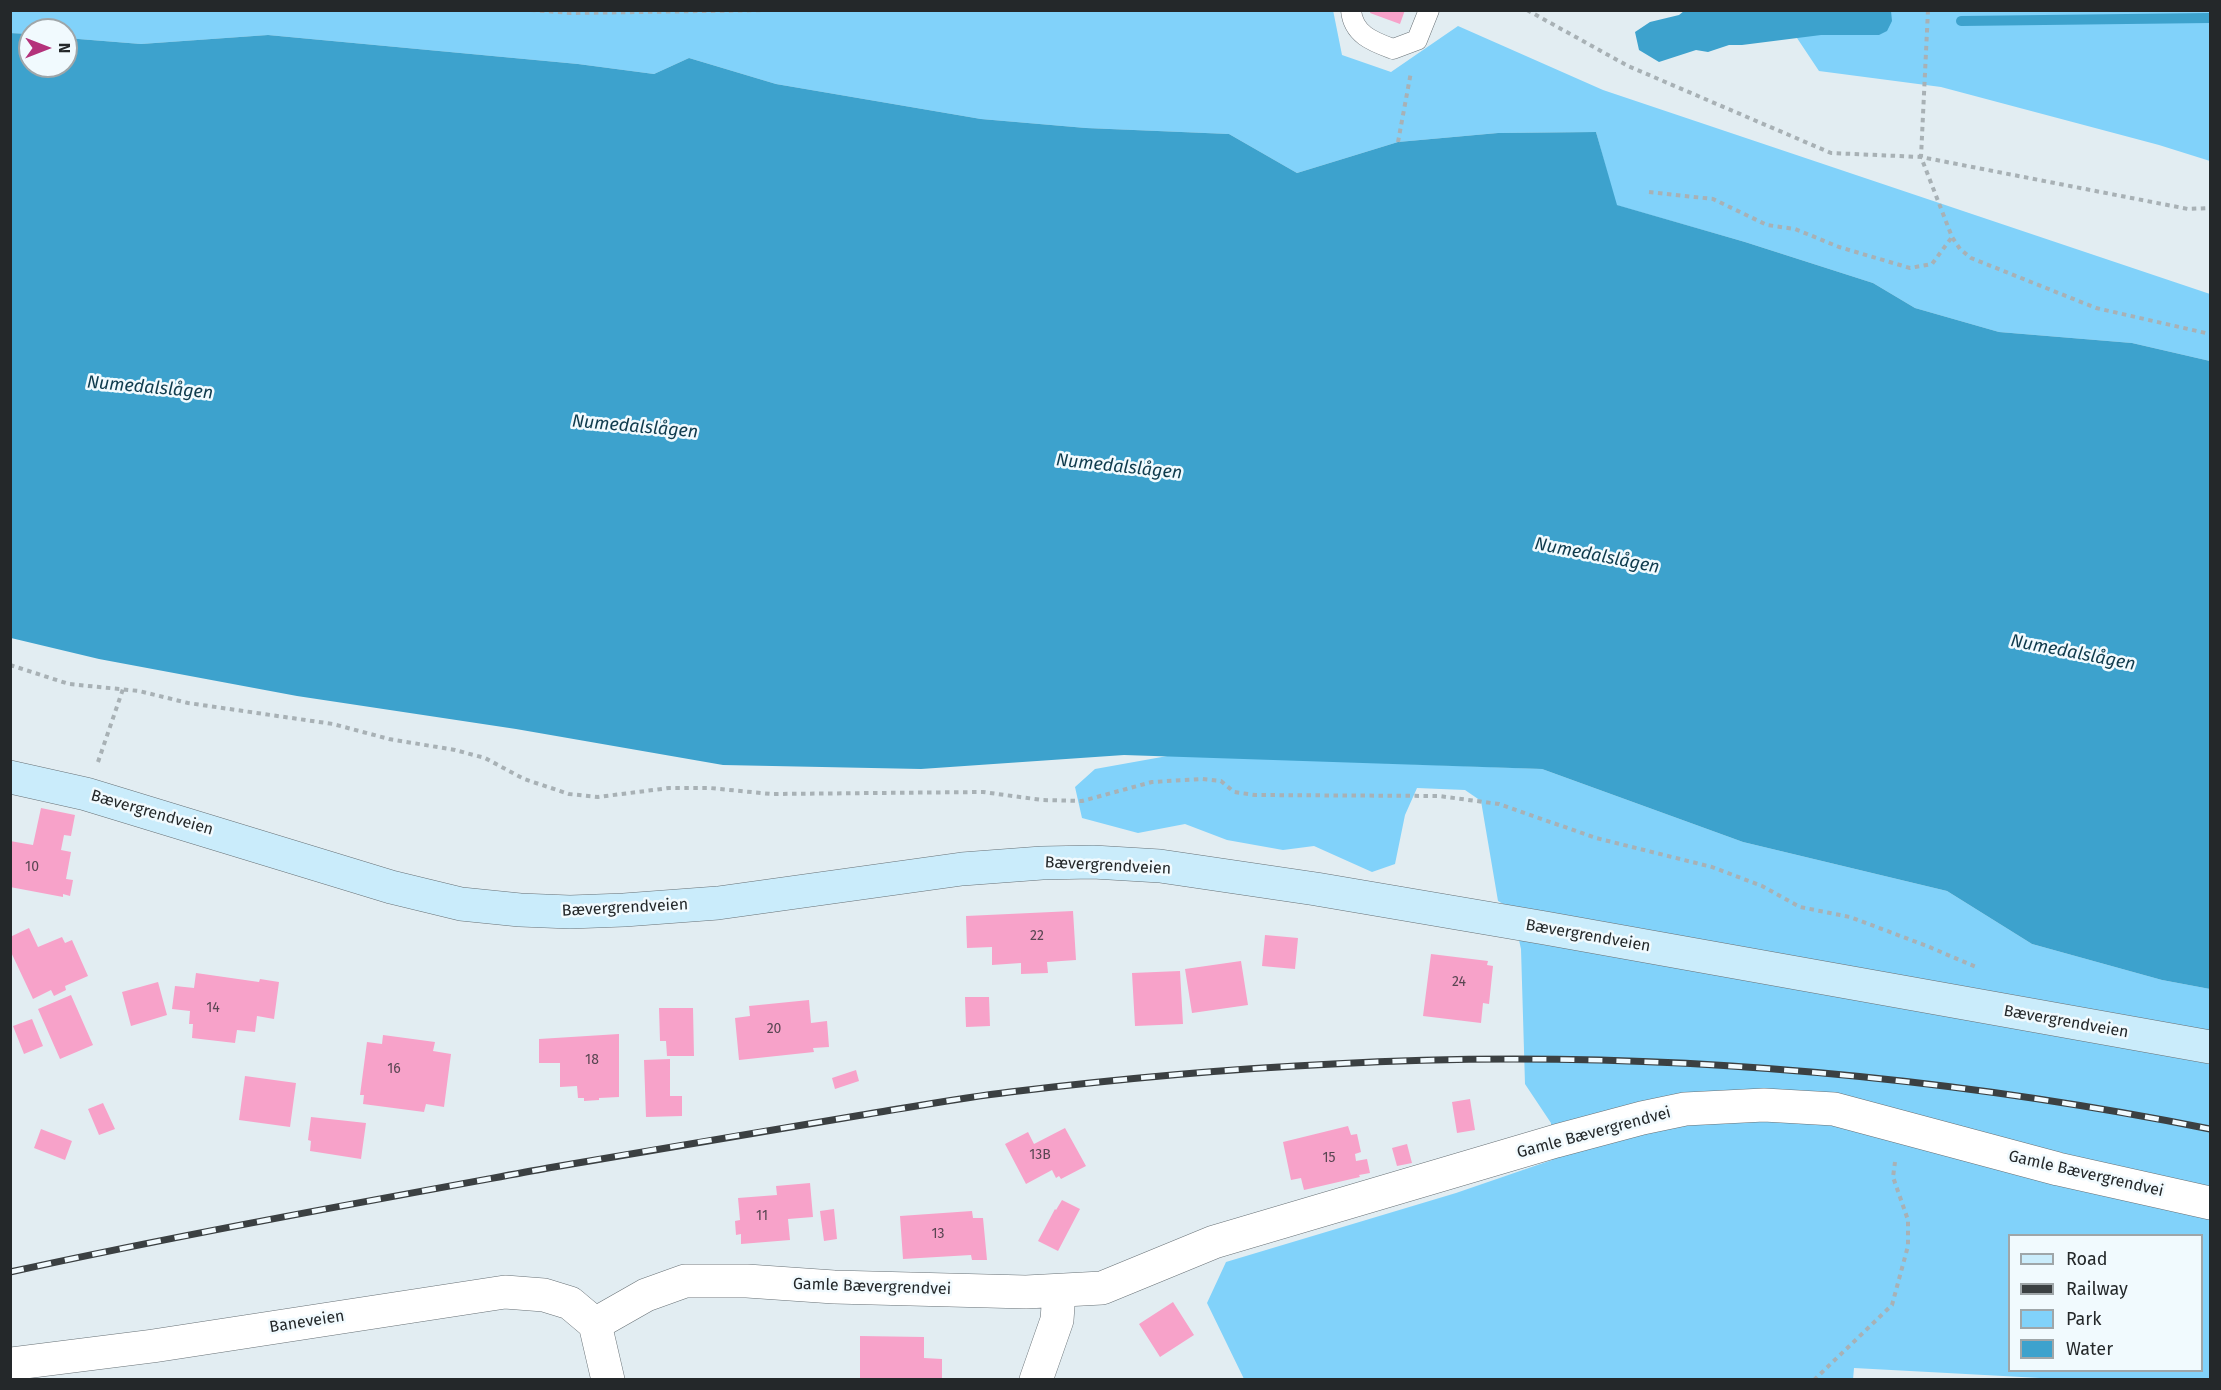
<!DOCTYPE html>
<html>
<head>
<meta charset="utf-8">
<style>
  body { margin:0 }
  #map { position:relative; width:2221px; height:1390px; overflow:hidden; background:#e2edf2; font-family:"Fira Sans",sans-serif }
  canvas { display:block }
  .frame { position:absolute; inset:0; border:12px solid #24282a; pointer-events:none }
  .legend { position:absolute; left:2008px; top:1234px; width:195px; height:138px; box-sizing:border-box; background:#f1fafe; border:2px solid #9fa6a9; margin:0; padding:8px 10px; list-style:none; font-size:18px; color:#24282a }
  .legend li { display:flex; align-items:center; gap:12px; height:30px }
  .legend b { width:30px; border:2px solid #9fa6a9 }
  .north { position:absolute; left:18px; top:18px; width:60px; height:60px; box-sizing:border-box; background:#f1fafe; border:2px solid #9fa6a9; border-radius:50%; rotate:90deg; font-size:16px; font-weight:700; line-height:24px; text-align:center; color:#24282a }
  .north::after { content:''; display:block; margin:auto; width:21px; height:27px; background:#b4327b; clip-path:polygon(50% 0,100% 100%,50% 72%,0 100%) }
</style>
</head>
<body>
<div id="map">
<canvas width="2221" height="1390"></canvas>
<div class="frame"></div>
<ul class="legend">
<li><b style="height:8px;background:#caecfb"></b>Road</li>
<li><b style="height:8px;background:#3b4042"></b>Railway</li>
<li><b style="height:16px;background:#81d2fa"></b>Park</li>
<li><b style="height:16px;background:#3da2cd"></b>Water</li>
</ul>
<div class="north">N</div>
</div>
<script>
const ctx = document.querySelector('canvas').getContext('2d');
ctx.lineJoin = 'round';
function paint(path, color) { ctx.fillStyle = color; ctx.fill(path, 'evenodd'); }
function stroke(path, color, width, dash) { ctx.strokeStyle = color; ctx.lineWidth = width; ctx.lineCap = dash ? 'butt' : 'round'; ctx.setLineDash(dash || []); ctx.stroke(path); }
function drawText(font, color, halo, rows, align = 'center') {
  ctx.font = font + ' "Fira Sans",sans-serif'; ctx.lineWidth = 5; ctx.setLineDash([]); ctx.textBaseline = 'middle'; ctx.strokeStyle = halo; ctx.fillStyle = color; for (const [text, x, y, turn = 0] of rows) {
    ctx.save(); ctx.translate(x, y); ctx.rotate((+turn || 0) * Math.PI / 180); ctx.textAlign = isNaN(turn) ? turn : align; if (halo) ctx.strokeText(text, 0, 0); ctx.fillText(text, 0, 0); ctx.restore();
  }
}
const green = new Path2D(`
  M 1333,10 L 1342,55 L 1391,72 L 1458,26 L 1603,90 L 2210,294 L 2210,361 L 2132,343 L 1999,332 L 1915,308 L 1873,283 L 1745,242 L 1616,205 L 1596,132 L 1498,133 L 1398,142 L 1297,173 L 1229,134 L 1086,128 L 981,119 L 776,84 L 689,58 L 654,74 L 578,64 L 268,35 L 141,44 L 66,38 L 66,30 L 30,30 L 30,34 L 11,33 L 10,11 Z
  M 1779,11 L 2210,11 L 2210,161 L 2159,145 L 1941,87 L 1819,71 Z
  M 1173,755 L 1542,769 L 1743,842 L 1947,891 L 2032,944 L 2162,980 L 2210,989 L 2210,1379 L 2059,1379 L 1854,1368 L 1853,1380 L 1244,1379 L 1207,1303 L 1226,1262 L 1456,1193 L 1552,1160 L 1551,1123 L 1525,1084 L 1521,949 L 1512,909 L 1498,901 L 1481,801 L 1465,790 L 1417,788 L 1405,815 L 1395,864 L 1372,872 L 1314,846 L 1283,850 L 1227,840 L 1185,824 L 1138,833 L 1082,818 L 1075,787 L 1095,769 ZM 2010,1236 L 2202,1236 L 2202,1370 L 2010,1370 Z`);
const water = new Path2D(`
  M 1684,11 C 1709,10 1743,14 1766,10 L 1891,11 L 1892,21 L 1887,31 L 1879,35 L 1821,35 L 1742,45 L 1729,45 L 1708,52 L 1696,50 L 1659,62 L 1639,50 L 1635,32 L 1650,22 L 1679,15 Z
  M 10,33 L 30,34 L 30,66 L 66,66 L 66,38 L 141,44 L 268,35 L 578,64 L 654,74 L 689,58 L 776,84 L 981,119 L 1086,128 L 1229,134 L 1297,173 L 1398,142 L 1498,133 L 1596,132 L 1617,205 L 1745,242 L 1873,283 L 1915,308 L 1999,332 L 2132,343 L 2210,361 L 2210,989 L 2162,980 L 2032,944 L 1947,891 L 1743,842 L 1542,769 L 1124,755 L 921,769 L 723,765 L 516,729 L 297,696 L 99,659 L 11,638 Z`);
const stream = new Path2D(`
  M 1961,21 L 2210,18`);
const building = new Path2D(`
  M 1371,10 L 1405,10 L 1400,24 L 1370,13 Z
  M 41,808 L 75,815 L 71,836 L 64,835 L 61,850 L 71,852 L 66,879 L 73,880 L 70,896 L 63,894 L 63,897 L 10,887 L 10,841 L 33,845 Z
  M 1073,911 L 1076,960 L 1047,962 L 1048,973 L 1021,974 L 1021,963 L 992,965 L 992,947 L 967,948 L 966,916 Z
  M 29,928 L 38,947 L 62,937 L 65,943 L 72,940 L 88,976 L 65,986 L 66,990 L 54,996 L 51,990 L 33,999 L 10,950 L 10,937 Z
  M 1265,935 L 1298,938 L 1295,969 L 1262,966 Z
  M 1431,954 L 1488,961 L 1487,965 L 1493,966 L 1489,1004 L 1483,1003 L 1481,1023 L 1423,1016 Z
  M 1241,961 L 1248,1005 L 1192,1013 L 1185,969 Z
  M 1180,971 L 1183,1024 L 1135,1026 L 1132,973 Z
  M 196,973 L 259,982 L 260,979 L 279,982 L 274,1019 L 257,1016 L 255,1032 L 237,1030 L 235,1043 L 192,1038 L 193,1024 L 189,1024 L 190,1011 L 172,1009 L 175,986 L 194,988 Z
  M 158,982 L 167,1015 L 131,1026 L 122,992 Z
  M 71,995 L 93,1045 L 60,1059 L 38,1009 Z
  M 965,997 L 989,997 L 990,1026 L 966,1027 Z
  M 809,1000 L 811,1023 L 827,1021 L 829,1047 L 813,1048 L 814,1052 L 739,1060 L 735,1018 L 750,1016 L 749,1006 Z
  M 659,1008 L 693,1008 L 694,1056 L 667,1056 L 666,1041 L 660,1041 Z
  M 32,1019 L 43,1046 L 24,1054 L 13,1026 Z
  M 619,1034 L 619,1097 L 599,1098 L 599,1100 L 584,1101 L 584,1098 L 578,1098 L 577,1086 L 560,1087 L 560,1063 L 539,1063 L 539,1039 Z
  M 383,1035 L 435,1042 L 433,1051 L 451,1054 L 444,1107 L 426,1104 L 424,1112 L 363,1104 L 364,1095 L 360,1095 L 367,1042 L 382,1044 Z
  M 670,1059 L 670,1096 L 682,1096 L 682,1116 L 646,1117 L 644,1060 Z
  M 856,1070 L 859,1081 L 835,1089 L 832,1078 Z
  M 245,1076 L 296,1083 L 290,1127 L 239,1120 Z
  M 1470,1099 L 1475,1130 L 1457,1133 L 1452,1102 Z
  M 103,1103 L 115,1129 L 99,1135 L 88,1109 Z
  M 311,1117 L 366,1123 L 361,1159 L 310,1151 L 311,1141 L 308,1140 Z
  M 1348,1126 L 1351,1135 L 1357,1134 L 1361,1152 L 1355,1154 L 1356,1161 L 1367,1159 L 1370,1173 L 1359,1175 L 1360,1177 L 1304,1190 L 1301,1178 L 1291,1180 L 1283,1142 Z
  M 1065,1128 L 1086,1166 L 1061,1179 L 1059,1176 L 1056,1178 L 1052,1170 L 1026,1184 L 1005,1144 L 1028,1132 L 1034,1144 Z
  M 41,1129 L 72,1141 L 65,1160 L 34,1148 Z
  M 1407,1144 L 1412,1163 L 1397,1166 L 1392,1148 Z
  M 810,1183 L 813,1217 L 788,1219 L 790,1240 L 741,1244 L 741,1234 L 736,1235 L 735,1221 L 740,1220 L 738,1198 L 777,1195 L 776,1186 Z
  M 1062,1200 L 1080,1209 L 1058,1251 L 1038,1241 L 1055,1209 L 1056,1210 Z
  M 834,1209 L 837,1239 L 824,1241 L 820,1211 Z
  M 972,1211 L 973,1218 L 983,1218 L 987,1260 L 972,1260 L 971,1255 L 903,1259 L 900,1216 Z
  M 1173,1302 L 1194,1335 L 1160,1357 L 1139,1324 Z
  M 860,1336 L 924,1337 L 924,1358 L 942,1359 L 942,1380 L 860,1380 Z`);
const path = new Path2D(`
  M 531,10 L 571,13 L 773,10
  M 1527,10 L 1628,66 L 1831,153 L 1921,157 L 1952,237 L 1960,249 L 1971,258 L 2096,308 L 2210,334
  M 1928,10 L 1921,157 L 2188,209 L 2210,208
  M 1398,142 L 1411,72
  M 1649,192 L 1713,199 L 1767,225 L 1795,229 L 1839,247 L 1910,268 L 1932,264 L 1952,237
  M 10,665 L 69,684 L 139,691 L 188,703 L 333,724 L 389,739 L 455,750 L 485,758 L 524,779 L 569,794 L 598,797 L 669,788 L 710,788 L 771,794 L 983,792 L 1042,800 L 1082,801 L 1152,782 L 1202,779 L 1221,781 L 1234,792 L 1255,795 L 1439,796 L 1499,804 L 1596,838 L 1712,867 L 1762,886 L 1800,907 L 1850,917 L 1927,946 L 1976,967
  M 98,762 L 123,689
  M 1814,1380 L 1892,1305 L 1908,1246 L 1908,1220 L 1893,1177 L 1895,1162`);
const lane = new Path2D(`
  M 1351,10 C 1353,35 1374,42 1393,49 L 1417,40 L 1429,10`);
const street = new Path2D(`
  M 595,1324 L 646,1295 L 685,1281 L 747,1281 L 834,1287 L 1026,1292 L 1102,1288 L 1214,1242 L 1556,1141 L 1642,1118 L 1685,1109 L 1764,1105 L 1834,1109 L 2058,1169 L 2210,1203
  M 595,1324 L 608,1380
  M 10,1364 L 153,1346 L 505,1292 L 544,1295 L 570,1303 L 595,1324
  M 1036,1380 L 1057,1320 L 1059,1292`);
const secondary = new Path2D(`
  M 10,777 L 86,794 L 391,887 L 461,904 L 520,910 L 570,912 L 624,910 L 718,903 L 962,869 L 1042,863 L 1093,862 L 1160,866 L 1316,889 L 1545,928 L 2210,1047`);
const rail = new Path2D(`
  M 10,1272 C 189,1233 368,1201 548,1168 C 650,1150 753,1133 856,1116 C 907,1108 959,1098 1010,1092 C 1118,1079 1225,1069 1333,1064 C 1627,1048 1922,1072 2210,1129`);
const numberNames = [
  ["10",32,867],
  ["22",1037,936],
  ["24",1459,982],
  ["14",213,1008],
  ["20",774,1029],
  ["18",592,1060],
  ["16",394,1069],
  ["13B",1040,1155],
  ["15",1329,1158],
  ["11",762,1216],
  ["13",938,1234]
];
const streetNames = [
  ["Bævergrendveien",152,813,16],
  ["Bævergrendveien",1108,866,3],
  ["Bævergrendveien",625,908,-3],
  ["Bævergrendveien",1588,936,10],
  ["Bævergrendveien",2066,1022,10],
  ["Gamle Bævergrendvei",1594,1133,-15],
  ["Gamle Bævergrendvei",2086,1174,13],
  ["Gamle Bævergrendvei",872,1287,2],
  ["Baneveien",307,1322,-9]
];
const waterNames = [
  ["Numedalslågen",150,388,5],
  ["Numedalslågen",635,427,5],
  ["Numedalslågen",1119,467,6],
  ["Numedalslågen",1597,556,11],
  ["Numedalslågen",2073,653,11]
];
paint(green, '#81d2fa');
paint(water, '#3da2cd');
stroke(stream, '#3da2cd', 10);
paint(building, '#f7a2c9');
stroke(lane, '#687176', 21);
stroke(street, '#687176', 34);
stroke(secondary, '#687176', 34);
stroke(path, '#a8b1b5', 4, [4.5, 4.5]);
stroke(lane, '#fff', 20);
stroke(street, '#fff', 33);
stroke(secondary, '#caecfb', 33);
stroke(rail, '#3b4042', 7);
stroke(rail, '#f1fafe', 4.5, [14]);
drawText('14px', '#594652', null, numberNames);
drawText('16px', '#24282a', '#f1fafe', streetNames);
drawText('italic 18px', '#0f3b4d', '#f1fafe', waterNames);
</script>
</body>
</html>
